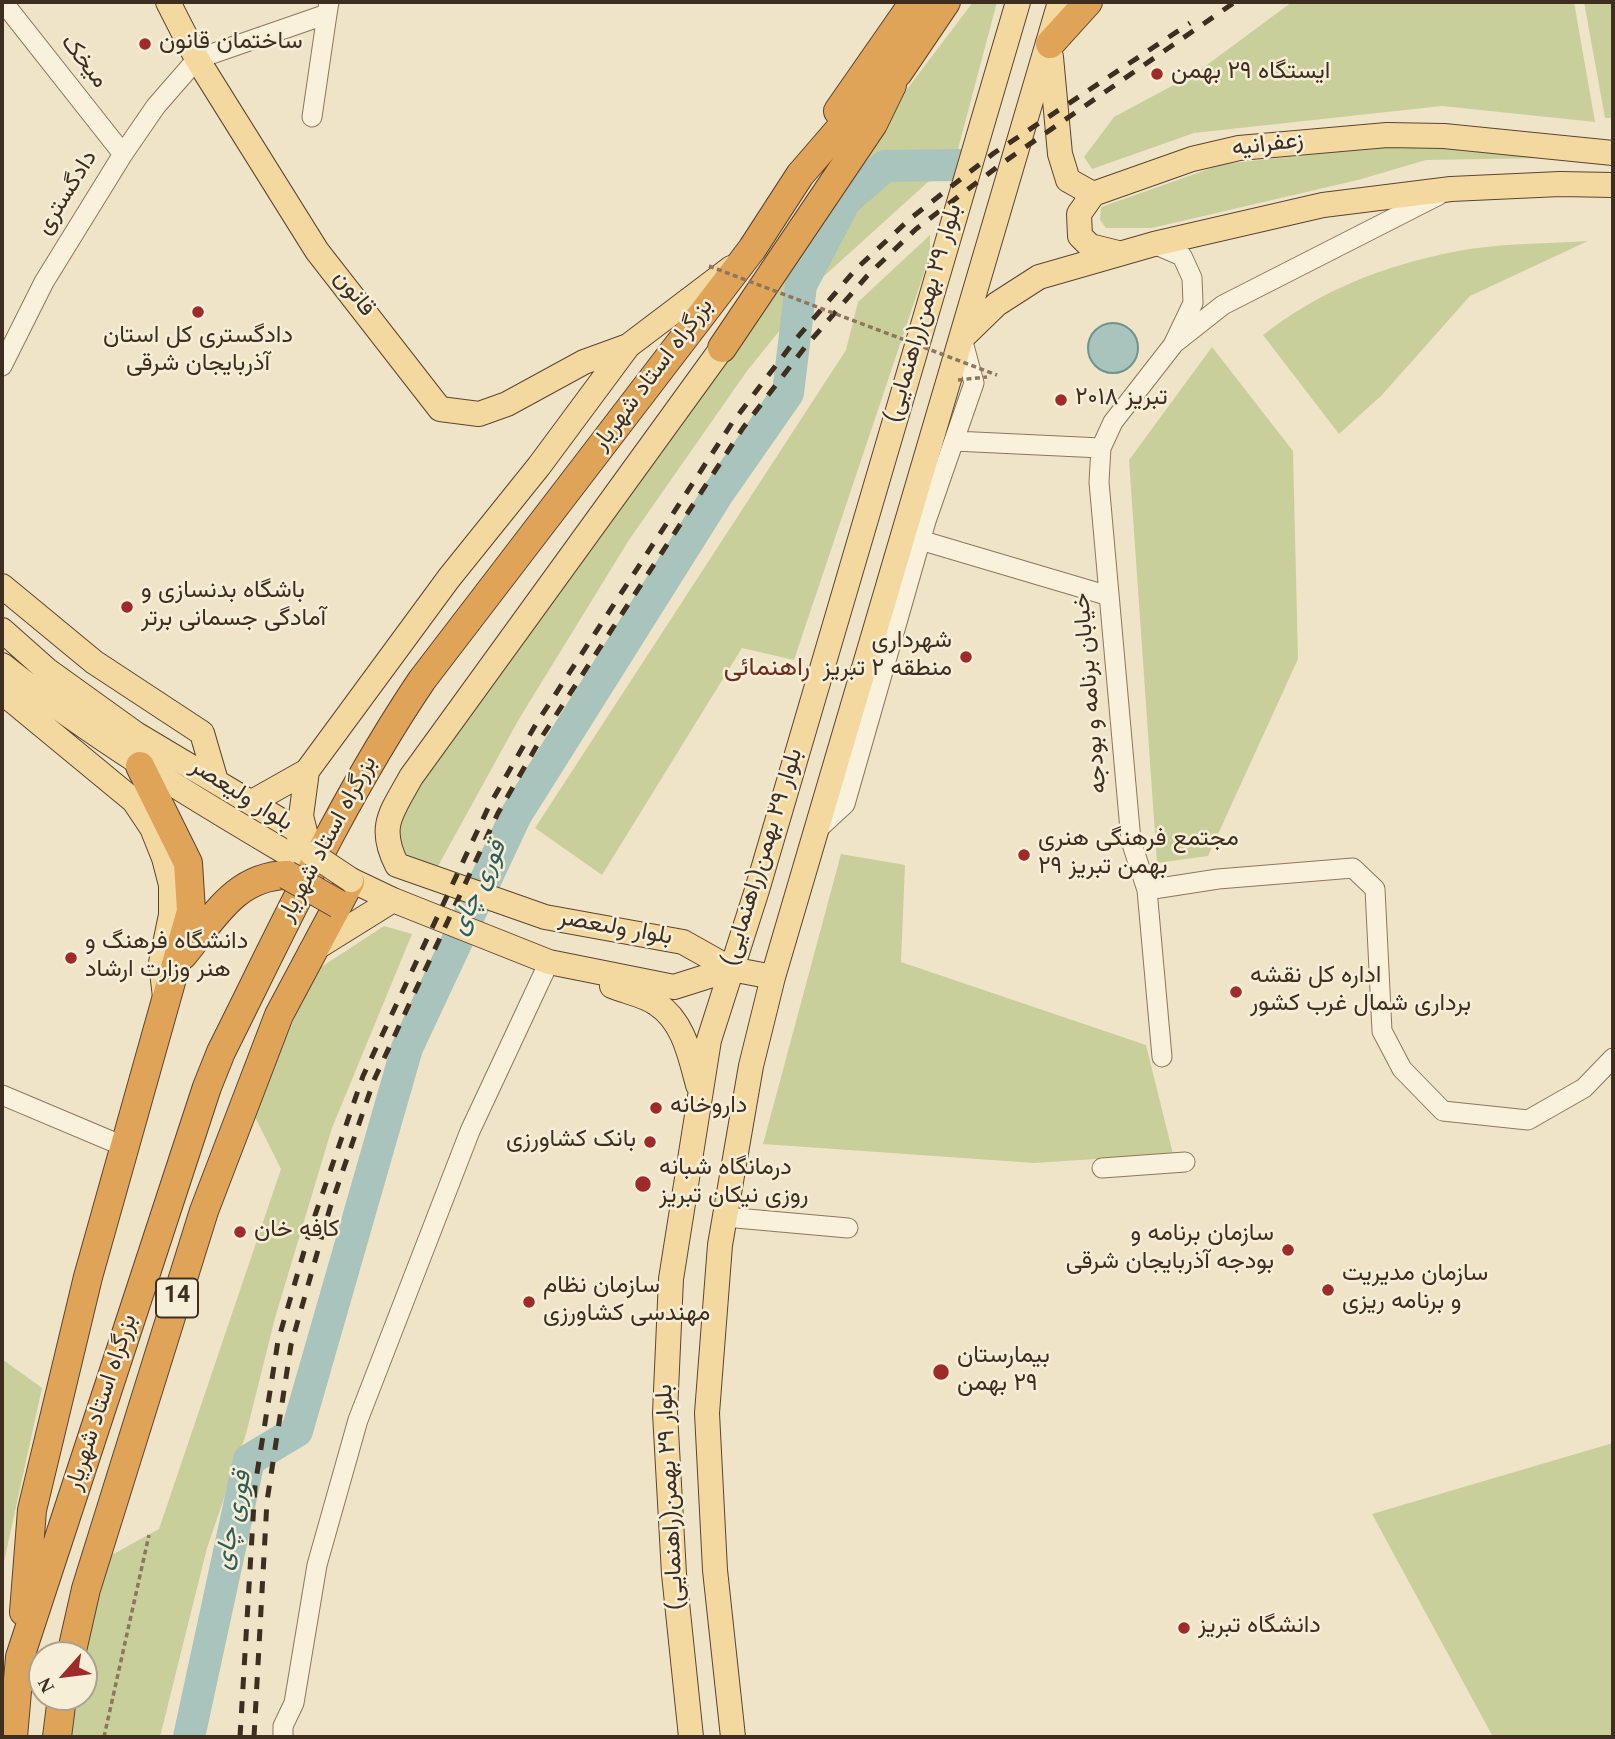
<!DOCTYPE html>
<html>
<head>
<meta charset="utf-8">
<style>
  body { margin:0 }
  #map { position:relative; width:1615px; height:1739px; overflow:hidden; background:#f0e4c8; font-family:Georgia,serif }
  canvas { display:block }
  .frame { position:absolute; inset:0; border:4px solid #3d2e20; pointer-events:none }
  .north { position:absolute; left:28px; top:1641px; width:70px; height:70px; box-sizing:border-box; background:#f7eed8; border:2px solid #ada18e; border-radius:50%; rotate:242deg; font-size:19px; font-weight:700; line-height:28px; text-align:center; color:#3d2e20 }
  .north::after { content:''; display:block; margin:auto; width:24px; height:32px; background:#9e2a2b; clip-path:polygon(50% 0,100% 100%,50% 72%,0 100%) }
</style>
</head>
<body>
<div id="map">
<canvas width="1615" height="1739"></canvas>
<div class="frame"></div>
<div class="north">N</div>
</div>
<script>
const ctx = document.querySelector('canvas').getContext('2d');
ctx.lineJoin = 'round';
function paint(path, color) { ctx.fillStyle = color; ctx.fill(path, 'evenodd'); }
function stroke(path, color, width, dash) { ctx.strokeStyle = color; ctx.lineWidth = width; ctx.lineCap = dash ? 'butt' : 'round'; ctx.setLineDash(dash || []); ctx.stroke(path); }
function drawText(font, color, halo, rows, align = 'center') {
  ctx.font = font + ' Georgia,Vazirmatn,serif'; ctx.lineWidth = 5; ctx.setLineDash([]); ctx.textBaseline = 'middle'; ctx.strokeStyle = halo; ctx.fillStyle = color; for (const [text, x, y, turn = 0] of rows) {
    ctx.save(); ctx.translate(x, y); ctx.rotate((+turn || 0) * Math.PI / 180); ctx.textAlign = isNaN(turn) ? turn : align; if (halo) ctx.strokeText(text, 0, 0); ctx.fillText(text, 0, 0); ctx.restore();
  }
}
const green = new Path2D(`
  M 973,2 L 997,2 L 953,168 L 928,182 L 822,278 L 747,371 L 629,540 L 519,719 L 432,877 L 405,862 L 396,824 L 410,795 L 867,142 Z
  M 1292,2 L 1574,2 L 1595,122 L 1442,106 L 1194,133 L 1092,169 L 1084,157 L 1114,117 L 1196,73 Z
  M 1584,2 L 1613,2 L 1613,118 L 1605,118 Z
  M 1399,145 L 1550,158 L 1426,160 L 1358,180 L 1152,228 L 1106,228 L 1100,220 L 1101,207 L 1223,164 Z
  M 930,235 L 930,255 L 794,660 L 742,648 L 602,875 L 535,828 L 846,350 L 858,302 Z
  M 1588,241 L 1470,296 L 1382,395 L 1339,434 L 1263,335 C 1319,291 1383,266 1453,252 C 1496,243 1544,244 1588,241 Z
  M 1212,347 L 1293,451 L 1298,659 L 1208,856 L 1157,863 L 1129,460 Z
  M 841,854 L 905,865 L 901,962 L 1146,1045 L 1173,1154 L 1034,1163 L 763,1144 Z
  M 384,926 L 412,934 L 332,1128 L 275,1318 L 246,1434 L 207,1548 L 160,1737 L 66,1737 L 73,1697 L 84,1697 L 84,1655 L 106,1558 L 159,1529 L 281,1169 L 253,1113 L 315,971 Z
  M 2,1359 L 42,1388 L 2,1571 Z
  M 1613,1443 L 1613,1737 L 1493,1737 L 1372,1514 Z`);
const water = new Path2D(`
  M1088 348a25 25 0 1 1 50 0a25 25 0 1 1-50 0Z`);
const river = new Path2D(`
  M 189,1737 L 249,1460 L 297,1431 L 407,1048 L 516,815 L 719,492 L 788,393 L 801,285 L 845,201 L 885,166 L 958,165`);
const path = new Path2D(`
  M 104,1737 L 149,1535`);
const minor = new Path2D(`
  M 3,2 L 123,154
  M 312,117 L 327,14
  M 1154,244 L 1182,256 L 1192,278 L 1193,303 L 1173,345 L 1113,422 L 1101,448 L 1099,482 L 1131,841 L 1147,890 L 1162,1057
  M 1176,342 L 1223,305 L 1439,195
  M 2,366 L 44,282 L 123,154 L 156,106 L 197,59 L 327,14 L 329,2
  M 954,441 L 1101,448
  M 920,540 L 1109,596
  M 818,829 L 845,804 L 926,521 L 974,383 L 962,338
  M 1147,890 L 1218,879 L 1353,868 L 1375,889 L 1382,1031 L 1402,1069 L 1443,1111 L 1528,1120 L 1584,1088 L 1613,1058
  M 2,1095 L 123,1146
  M 1102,1168 L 1185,1162
  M 725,1217 L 848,1228
  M 283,1737 L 283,1726 L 294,1703 L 317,1565 L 358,1420 L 470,1131 L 549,962`);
const major = new Path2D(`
  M 168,2 L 197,59 L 317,251 L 440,409 L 479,414 L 507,404 L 584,362 L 628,346
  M 1051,57 L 1060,154 L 1068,180 L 1093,194 L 1192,159 L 1239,148 L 1387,135 L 1444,136 L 1613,153
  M 1093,194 L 1079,214 L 1080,236 L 1090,246 L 1118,253
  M 963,337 L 997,304 L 1039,277 L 1154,244 L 1323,205 L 1451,189 L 1560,184 L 1613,185
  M 722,348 L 411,777 C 392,812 377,826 397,865 L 545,917 L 683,942 L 731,969 L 773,977
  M 2,586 L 94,662 L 202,733 L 216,781
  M 2,630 L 47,670 L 136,734 L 295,829 L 312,854
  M 2,665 C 91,736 187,794 285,852 L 312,854
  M 2,692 L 134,801 L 152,828 L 164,858 L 171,885 L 171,915 L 161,963 L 165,997
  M 307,771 L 301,816 L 308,844
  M 252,802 L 307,771 L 449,578 L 539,466 L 628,346 L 731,268
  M 351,880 L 393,900 L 549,962 L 674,987 L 731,969
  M 311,951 L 393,900
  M 612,986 C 626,992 645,995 657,1004 C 684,1022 690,1056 698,1085
  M 691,1737 L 674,1574 L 665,1413 L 671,1279 L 709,1040 L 757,890 L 1018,2
  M 733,1737 L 715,1570 L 707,1413 L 720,1245 L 751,1066 L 773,977 L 1060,2`);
const highway = new Path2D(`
  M 1050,44 L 1088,2
  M 838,111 L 914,2
  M 722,348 L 873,124 L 892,85
  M 183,955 C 214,918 235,876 287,875
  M 24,1612 L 32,1510 L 88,1277 L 191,911 L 188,863 L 140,766
  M 71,1655 L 86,1589 L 204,1211 L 279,1015 L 350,882
  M 13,1737 L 20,1657 L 207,1087 L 221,1052 C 284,926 343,797 422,680 L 752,249 L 800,175 L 857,109 L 898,73 L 946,2
  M 57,1737 L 62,1697`);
const rail = new Path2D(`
  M 240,1737 L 255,1486 L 278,1341 L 312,1224 L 363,1076 L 489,806 L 536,724 L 732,423 L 796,339 L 856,269 L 911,218 L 994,153 L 1190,23
  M 254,1737 L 267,1501 L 291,1345 L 330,1208 L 374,1080 L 498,813 L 543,735 L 743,428 L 805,347 L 867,276 L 916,229 L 1001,164 L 1235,2`);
const pathBridge = new Path2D(`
  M 709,266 L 997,375
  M 958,380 L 987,377`);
const majorBridge = new Path2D(`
  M 312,854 L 351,880`);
const highwayBridge = new Path2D(`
  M 287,875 L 338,904`);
const markers = [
  [145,44,7,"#9e2a2b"],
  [1157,74,7,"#9e2a2b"],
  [198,312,7,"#9e2a2b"],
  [1061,400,7,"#9e2a2b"],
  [127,607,7,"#9e2a2b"],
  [966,657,7,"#9e2a2b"],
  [1024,855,7,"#9e2a2b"],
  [71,958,7,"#9e2a2b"],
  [1236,992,7,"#9e2a2b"],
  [656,1108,7,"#9e2a2b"],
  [650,1142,7,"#9e2a2b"],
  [643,1184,9,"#9e2a2b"],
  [240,1232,7,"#9e2a2b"],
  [1288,1250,7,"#9e2a2b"],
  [1328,1290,7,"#9e2a2b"],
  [529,1302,7,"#9e2a2b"],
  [941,1372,9,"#9e2a2b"],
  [1184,1628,7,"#9e2a2b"]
];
const shields = [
  [177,1298,42]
];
const shieldNames = [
  ["14",177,1298]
];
const poiNames = [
  ["ساختمان قانون",159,44],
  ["ایستگاه ۲۹ بهمن",1171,74],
  ["دادگستری کل استان",198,338,"center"],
  ["آذربایجان شرقی",198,366,"center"],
  ["تبریز ۲۰۱۸",1075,400],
  ["باشگاه بدنسازی و",141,593],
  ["آمادگی جسمانی برتر",141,621],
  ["شهرداری",952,643,"right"],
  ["منطقه ۲ تبریز",952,671,"right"],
  ["مجتمع فرهنگی هنری",1038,841],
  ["۲۹ بهمن تبریز",1038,869],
  ["دانشگاه فرهنگ و",85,944],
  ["هنر وزارت ارشاد",85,972],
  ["اداره کل نقشه",1250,978],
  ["برداری شمال غرب کشور",1250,1006],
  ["داروخانه",670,1108],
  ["بانک کشاورزی",636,1142,"right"],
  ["درمانگاه شبانه",659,1170],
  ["روزی نیکان تبریز",659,1198],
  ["کافه خان",254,1232],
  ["سازمان برنامه و",1274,1236,"right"],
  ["بودجه آذربایجان شرقی",1274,1264,"right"],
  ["سازمان مدیریت",1342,1276],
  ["و برنامه ریزی",1342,1304],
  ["سازمان نظام",543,1288],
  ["مهندسی کشاورزی",543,1316],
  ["بیمارستان",957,1358],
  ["٢٩ بهمن",957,1386],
  ["دانشگاه تبریز",1198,1628]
];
const streetNames = [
  ["میخک",82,63,52],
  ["زعفرانیه",1268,147,-7],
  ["دادگستری",69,194,-58],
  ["قانون",352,295,52],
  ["بلوار ٢٩ بهمن(راهنمایی)",926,314,-74],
  ["بزرگراه استاد شهریار",655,376,-53],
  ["خیابان برنامه و بودجه",1093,693,-95],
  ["بلوار ولیعصر",240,797,32],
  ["بزرگراه استاد شهریار",330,840,-62],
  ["بلوار ٢٩ بهمن(راهنمایی)",765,858,-73],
  ["بلوار ولىعصر",615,930,10],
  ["بزرگراه استاد شهریار",104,1403,-72],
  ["بلوار ٢٩ بهمن(راهنمایی)",673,1497,-93]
];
const neighbourhoodNames = [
  ["راهنمائی",767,671]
];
const waterNames = [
  ["قوری چای",481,889,-65],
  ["قوری چای",236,1521,-78]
];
paint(green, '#c9cf9b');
paint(water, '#a9c4bc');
stroke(water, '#6f938a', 2);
stroke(river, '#a9c4bc', 32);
stroke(minor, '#8d765c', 21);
stroke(major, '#5b4430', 26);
stroke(highway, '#5b4430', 30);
stroke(path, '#8d765c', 3.5, [5, 3.5]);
stroke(minor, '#faf1dc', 19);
stroke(major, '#f3d9a0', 24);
stroke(highway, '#e0a458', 28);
stroke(rail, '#3d2e20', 5, [12, 12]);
stroke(majorBridge, '#5b4430', 26, []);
stroke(highwayBridge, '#5b4430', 30, []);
stroke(pathBridge, '#8d765c', 3.5, [5, 3.5]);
stroke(majorBridge, '#f3d9a0', 24);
stroke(highwayBridge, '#e0a458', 28);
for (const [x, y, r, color] of markers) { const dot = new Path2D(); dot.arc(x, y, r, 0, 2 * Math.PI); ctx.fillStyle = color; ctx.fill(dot); stroke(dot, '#f7eed8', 2.5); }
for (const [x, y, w] of shields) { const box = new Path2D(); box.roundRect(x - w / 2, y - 19.5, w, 39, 5); ctx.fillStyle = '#f7eed8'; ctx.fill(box); stroke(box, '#3d2e20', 2); }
drawText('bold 23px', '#3d2e20', null, shieldNames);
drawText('24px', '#3d2e20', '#f7eed8', poiNames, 'left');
drawText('24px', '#3d2e20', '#f7eed8', streetNames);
drawText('26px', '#6b2e1e', '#f7eed8', neighbourhoodNames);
drawText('italic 26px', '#2f5d5a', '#f7eed8', waterNames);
</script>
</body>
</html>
